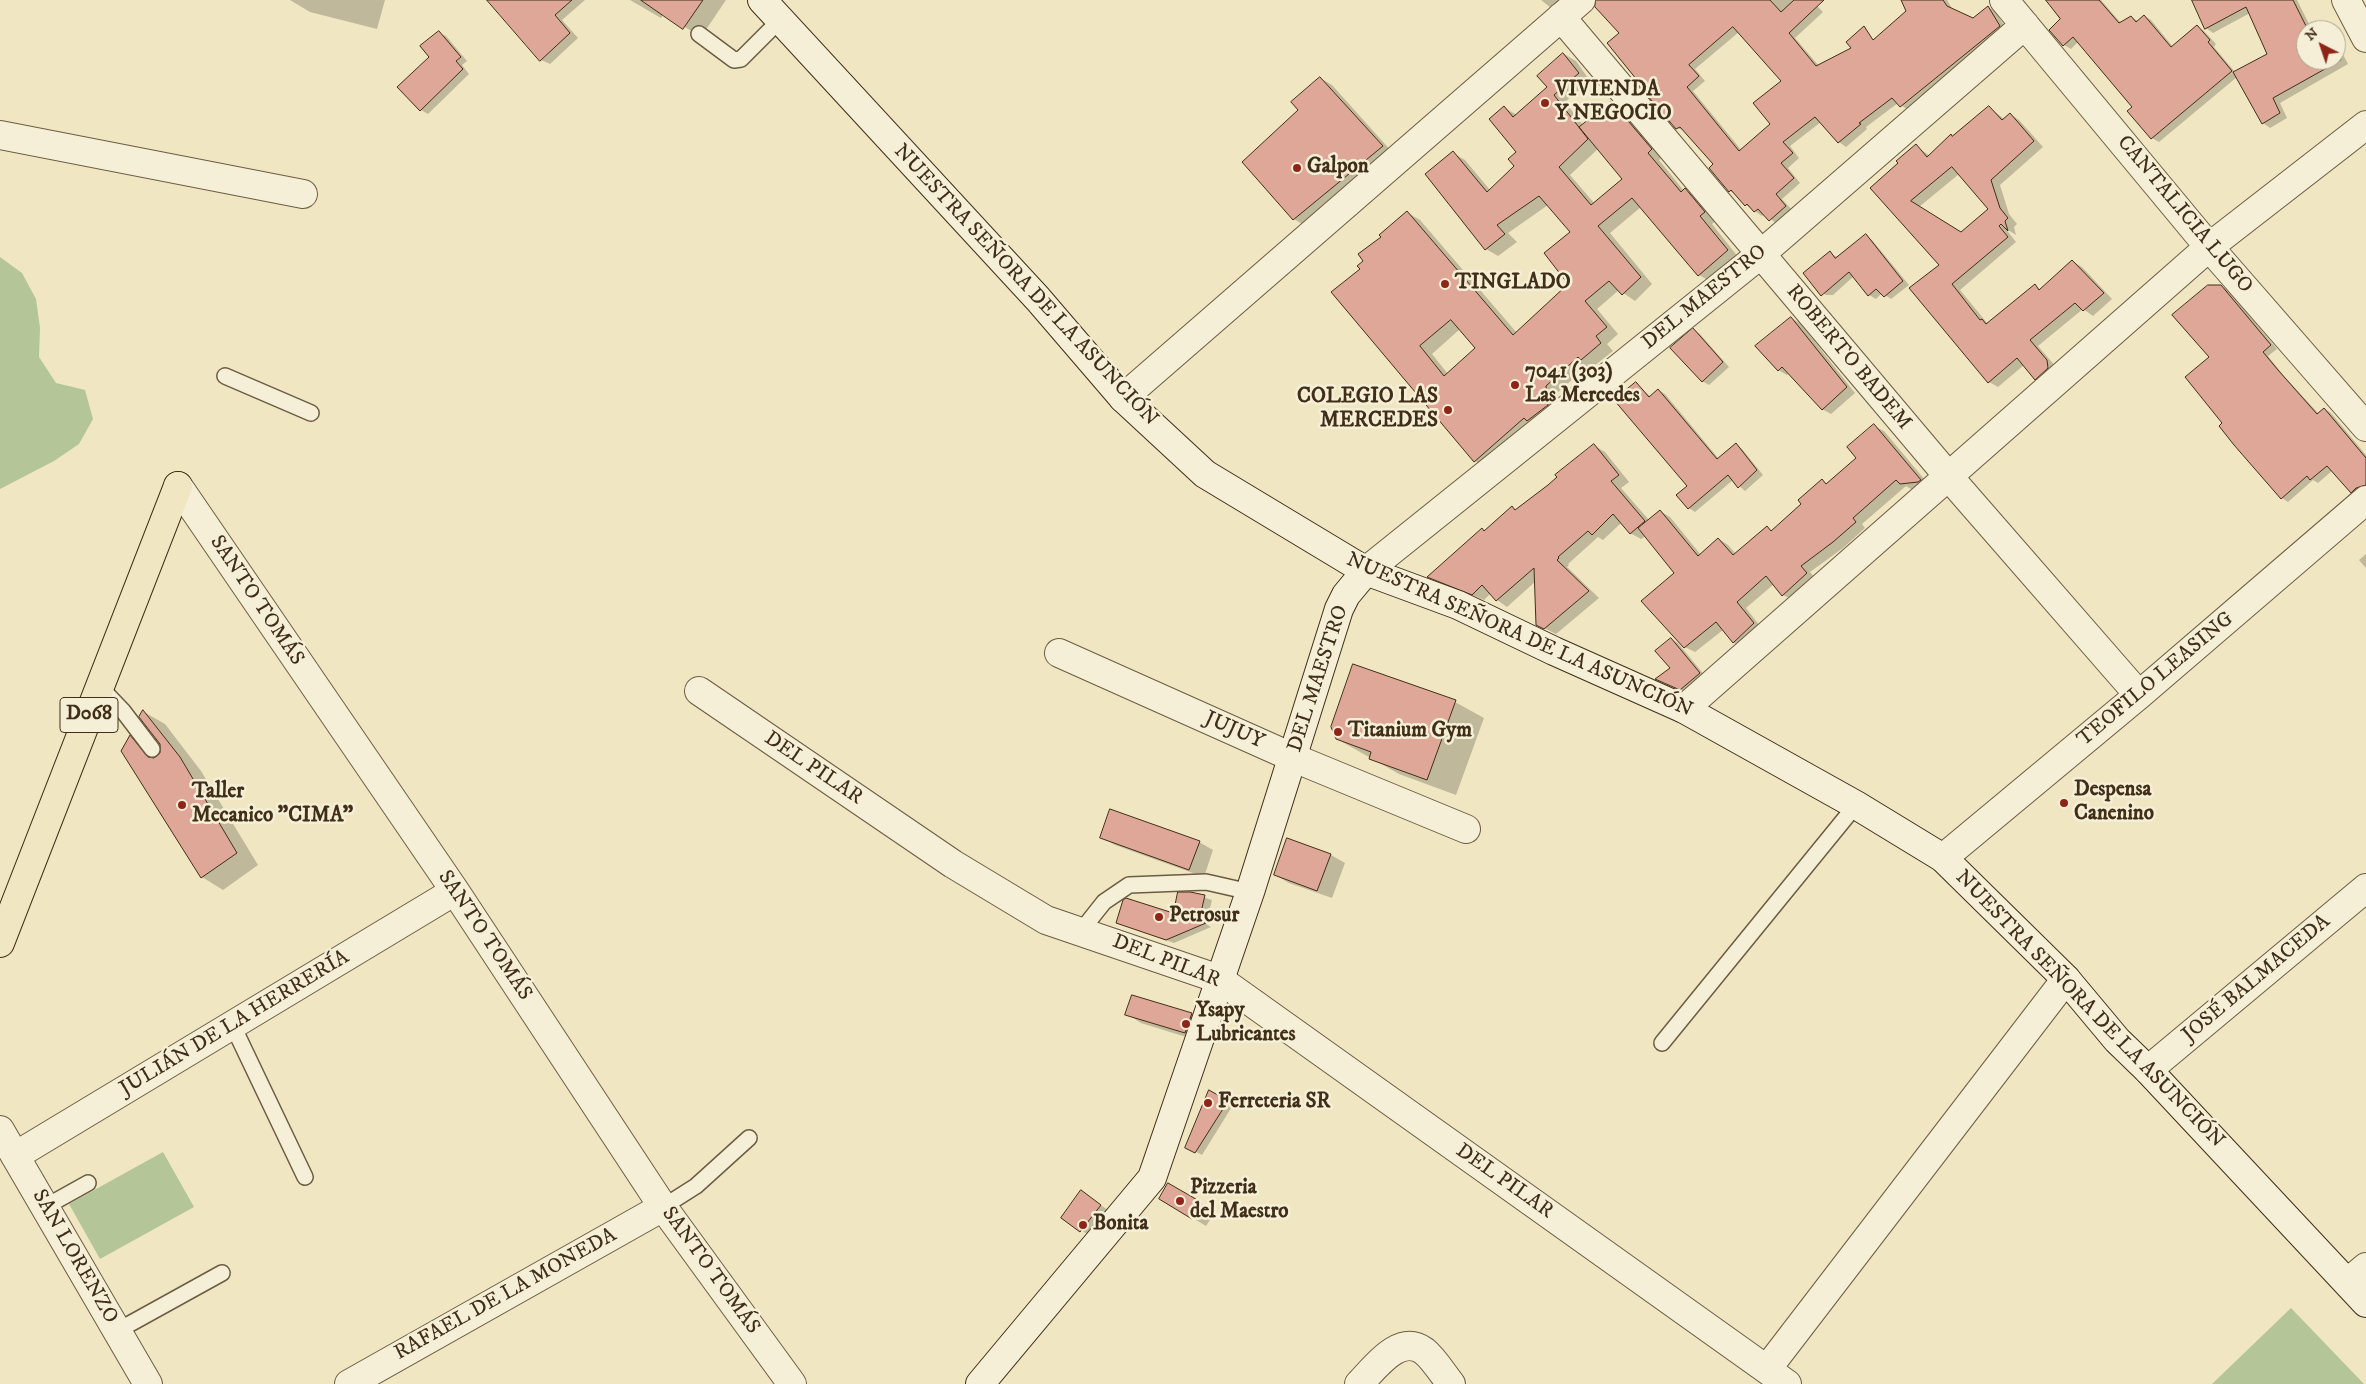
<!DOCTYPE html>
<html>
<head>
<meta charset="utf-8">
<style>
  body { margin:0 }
  #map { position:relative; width:2366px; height:1384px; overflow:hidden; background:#f0e6c2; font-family:"IM FELL DW Pica",serif }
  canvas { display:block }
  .north { position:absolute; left:2296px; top:20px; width:50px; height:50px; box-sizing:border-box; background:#f5efd7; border:1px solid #ada28b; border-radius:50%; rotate:319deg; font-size:14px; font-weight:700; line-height:20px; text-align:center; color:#402e19 }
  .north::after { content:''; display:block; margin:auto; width:18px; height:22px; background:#8f2418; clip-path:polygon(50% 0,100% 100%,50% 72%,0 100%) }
</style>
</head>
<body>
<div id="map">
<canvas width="2366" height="1384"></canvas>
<div class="north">N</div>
</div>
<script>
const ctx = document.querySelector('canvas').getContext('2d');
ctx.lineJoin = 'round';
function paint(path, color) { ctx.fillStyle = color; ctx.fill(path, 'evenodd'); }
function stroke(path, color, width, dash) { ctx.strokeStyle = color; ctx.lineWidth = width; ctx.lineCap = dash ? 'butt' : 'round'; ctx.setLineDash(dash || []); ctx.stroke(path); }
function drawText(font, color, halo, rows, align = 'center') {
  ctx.font = font + ' "IM FELL DW Pica",serif'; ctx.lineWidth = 5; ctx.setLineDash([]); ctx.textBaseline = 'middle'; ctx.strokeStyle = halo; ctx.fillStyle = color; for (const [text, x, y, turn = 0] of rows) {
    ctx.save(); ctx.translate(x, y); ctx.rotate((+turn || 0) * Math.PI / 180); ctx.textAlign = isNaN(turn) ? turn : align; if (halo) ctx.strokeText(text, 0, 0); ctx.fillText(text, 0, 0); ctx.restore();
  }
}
const green = new Path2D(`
  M 0,257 L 22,273 L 36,299 L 40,328 L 39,357 L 56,383 L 85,390 L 93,419 L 79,444 L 54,461 L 0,489 Z
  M 163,1152 L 194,1207 L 100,1259 L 69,1204 Z
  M 2291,1308 L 2364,1384 L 2212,1384 Z`);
const shadow = new Path2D(`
  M 290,0 L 385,0 L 377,29 L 310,12 Z
  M 491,0 L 585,0 L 562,20 L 578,38 L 550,64 L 541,60 Z
  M 630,0 L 726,0 L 701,37 L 664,14 L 661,18 Z
  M 1541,0 L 1568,0 L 1555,11 Z
  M 1634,0 L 1762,0 L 1766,4 L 1770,0 L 1811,0 L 1823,12 L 1795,38 L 1819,66 L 1860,53 L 1907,11 L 1903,0 L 1947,0 L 1953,10 L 1973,20 L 1988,7 L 1995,11 L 2007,30 L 1908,110 L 1898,103 L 1866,127 L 1867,129 L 1846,147 L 1839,142 L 1821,122 L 1790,146 L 1799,158 L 1788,168 L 1800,183 L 1782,199 L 1793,211 L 1777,224 L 1764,214 L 1762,216 L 1746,205 L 1737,195 L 1730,191 L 1714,164 L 1686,131 L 1677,128 L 1620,33 ZM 1739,32 L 1783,82 L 1772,124 L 1742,151 L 1693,91 L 1705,81 L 1695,69 Z
  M 2048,0 L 2101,0 L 2121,23 L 2131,17 L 2138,21 L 2144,16 L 2151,20 L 2173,47 L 2197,27 L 2204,31 L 2216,44 L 2214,47 L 2235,72 L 2268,55 L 2250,13 L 2213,33 L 2206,28 L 2192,0 L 2297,0 L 2312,30 L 2306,30 L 2306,60 L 2336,60 L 2336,41 L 2348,64 L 2280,103 L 2287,118 L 2270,128 L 2263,123 L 2237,77 L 2159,142 L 2152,138 L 2134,107 L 2079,41 L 2071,49 L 2064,45 L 2051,30 L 2062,20 Z
  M 2322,26 L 2330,30 L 2315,30 Z
  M 439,33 L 446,36 L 467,61 L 462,65 L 469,74 L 428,114 L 421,110 L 399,87 L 431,57 Z
  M 1564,54 L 1576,61 L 1590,81 L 1565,102 L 1583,125 L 1611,102 L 1624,109 L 1663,157 L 1659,160 L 1684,191 L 1697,197 L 1717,220 L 1712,224 L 1739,258 L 1711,282 L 1699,275 L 1641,207 L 1610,233 L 1652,284 L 1635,301 L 1619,290 L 1597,309 L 1618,334 L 1607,344 L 1613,351 L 1594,366 L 1590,364 L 1557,393 L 1560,412 L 1487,468 L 1475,461 L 1362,269 L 1364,261 L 1383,237 L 1408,213 L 1420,220 L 1517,333 L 1570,284 L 1572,232 L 1548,205 L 1508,233 L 1517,242 L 1498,256 L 1486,249 L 1453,153 L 1465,160 L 1490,190 L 1516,167 L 1518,152 L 1505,108 L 1517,115 L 1549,87 ZM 1599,148 L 1624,179 L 1595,204 L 1570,175 ZM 1460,329 L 1476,348 L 1448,374 L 1432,354 Z
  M 1320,78 L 1332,85 L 1393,153 L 1305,226 L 1294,219 L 1300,110 Z
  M 1989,107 L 2004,119 L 2010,114 L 2019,120 L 2043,147 L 2000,185 L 2009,214 L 2017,224 L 2014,227 L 2016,235 L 2005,228 L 2016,242 L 1960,290 L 1988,324 L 2035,286 L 2041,290 L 2072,261 L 2082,267 L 2112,299 L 2093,316 L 2083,309 L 2038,346 L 2056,367 L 2045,384 L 2035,379 L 2024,365 L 1998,387 L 1989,382 L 1941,265 L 1872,188 L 1916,146 L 1930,156 ZM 1959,174 L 1990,209 L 1962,233 L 1919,207 Z
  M 1866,236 L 1872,240 L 1909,285 L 1891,299 L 1882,293 L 1876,299 L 1869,295 L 1854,276 L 1833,295 L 1826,295 L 1819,291 L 1830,253 L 1837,257 Z
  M 2221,286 L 2228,290 L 2277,349 L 2268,356 L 2284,376 L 2319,414 L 2325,409 L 2331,413 L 2366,455 L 2366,490 L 2358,495 L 2352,492 L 2333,470 L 2318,483 L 2313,480 L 2288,502 L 2282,498 L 2224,423 L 2210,358 Z
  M 1791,318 L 1800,323 L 1855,393 L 1831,414 L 1822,409 L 1789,373 L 1787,375 L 1778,370 Z
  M 1694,330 L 1700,334 L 1729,367 L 1709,385 L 1702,381 Z
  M 1636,384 L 1651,397 L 1658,390 L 1665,394 L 1719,459 L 1736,445 L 1742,449 L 1763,475 L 1745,491 L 1733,480 L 1695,512 L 1689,508 L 1688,486 Z
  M 1874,426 L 1884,431 L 1930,486 L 1911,489 L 1906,486 L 1862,524 L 1865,528 L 1843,548 L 1810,572 L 1816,579 L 1793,600 L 1783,595 L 1774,584 L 1746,608 L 1763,630 L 1744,648 L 1734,643 L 1723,630 L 1695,652 L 1685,647 L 1676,573 L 1646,536 L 1641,539 L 1630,533 L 1621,523 L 1603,540 L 1598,537 L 1568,564 L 1569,565 L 1567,567 L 1599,598 L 1556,634 L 1538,625 L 1536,581 L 1507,607 L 1497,600 L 1491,593 L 1484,600 L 1429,577 L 1482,529 L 1485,531 L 1512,508 L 1517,511 L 1549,486 L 1595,446 L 1605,452 L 1629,482 L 1621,488 L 1649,520 L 1660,511 L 1670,517 L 1701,555 L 1719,539 L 1728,545 L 1736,554 L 1767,528 L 1773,531 L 1803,504 L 1822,481 L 1828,484 L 1858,458 Z
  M 2366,554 L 2366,568 L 2359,560 Z
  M 1671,639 L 1678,643 L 1706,677 L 1688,693 L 1663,682 L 1671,668 Z
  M 1455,702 L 1484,718 L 1456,795 L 1399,774 L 1337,739 Z
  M 144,712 L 165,724 L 201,771 L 258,865 L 223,890 L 202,877 L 130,737 L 151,749 L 158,757 L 162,754 L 161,743 Z
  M 1101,837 L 1199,842 L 1213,850 L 1204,877 L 1115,845 Z
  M 1331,855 L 1345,863 L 1332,898 L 1289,883 L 1275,875 Z
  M 1190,893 L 1212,900 L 1206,924 L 1211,927 L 1174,943 L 1117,923 L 1174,914 Z
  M 1127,1014 L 1192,1014 L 1206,1022 L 1199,1041 L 1141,1023 Z
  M 1210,1092 L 1233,1105 L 1202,1155 L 1187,1147 Z
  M 1169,1185 L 1215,1212 L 1206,1226 L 1161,1199 Z
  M 1081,1192 L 1114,1214 L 1095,1239 L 1063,1218 Z`);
const building = new Path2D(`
  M 487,0 L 572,0 L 555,15 L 570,33 L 540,61 Z
  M 641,0 L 703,0 L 683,29 Z
  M 1596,0 L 1770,0 L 1781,12 L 1794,0 L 1824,0 L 1789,33 L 1816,66 L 1851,48 L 1846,42 L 1864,26 L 1873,40 L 1906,11 L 1901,0 L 1943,0 L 1947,6 L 1973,18 L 1988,6 L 2000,26 L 1900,107 L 1892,98 L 1859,123 L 1861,124 L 1838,143 L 1815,117 L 1783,142 L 1793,153 L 1781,163 L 1794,178 L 1776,194 L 1786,206 L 1769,221 L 1758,209 L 1754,212 L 1747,204 L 1745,206 L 1731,190 L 1729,192 L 1709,168 L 1713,164 L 1680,127 L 1676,129 L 1635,81 L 1637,80 L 1607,43 L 1619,33 L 1595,7 ZM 1733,27 L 1781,81 L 1753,103 L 1770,124 L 1739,151 L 1687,87 L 1699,76 L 1689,65 Z
  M 2046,0 L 2099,0 L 2119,23 L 2131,16 L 2136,22 L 2144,15 L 2171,47 L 2197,25 L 2210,40 L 2208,42 L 2232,71 L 2151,139 L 2127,111 L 2132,107 L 2073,37 L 2063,46 L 2049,30 L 2060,19 Z
  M 2192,0 L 2293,0 L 2308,30 L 2306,30 L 2306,60 L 2336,60 L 2336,49 L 2341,60 L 2273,98 L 2280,113 L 2262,124 L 2233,72 L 2267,54 L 2246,7 L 2205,29 Z
  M 439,31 L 461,57 L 456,61 L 463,69 L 420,111 L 397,87 L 429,57 L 420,46 Z
  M 1563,53 L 1579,73 L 1554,95 L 1588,139 L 1559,167 L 1591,205 L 1622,179 L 1579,127 L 1611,101 L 1652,149 L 1648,153 L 1676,186 L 1681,192 L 1685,188 L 1705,212 L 1700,216 L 1728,250 L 1698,276 L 1632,198 L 1598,226 L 1641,277 L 1622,295 L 1609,281 L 1585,301 L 1607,327 L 1596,336 L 1601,343 L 1581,360 L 1578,357 L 1546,386 L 1548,405 L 1527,421 L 1524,418 L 1474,462 L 1331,292 L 1360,269 L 1357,266 L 1363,261 L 1358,254 L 1381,237 L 1379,235 L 1407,211 L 1513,335 L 1568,284 L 1544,253 L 1570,232 L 1539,196 L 1497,225 L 1505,234 L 1485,250 L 1425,174 L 1453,151 L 1487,192 L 1514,166 L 1508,159 L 1516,152 L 1489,119 L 1504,106 L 1513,117 L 1547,87 L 1537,76 ZM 1451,320 L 1475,348 L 1444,376 L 1420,346 Z
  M 1320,77 L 1383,146 L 1293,220 L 1242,162 L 1298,110 L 1291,102 Z
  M 1989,106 L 2002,120 L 2010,113 L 2034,141 L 1991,180 L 2000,208 L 2008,218 L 2005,221 L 2008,231 L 2001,224 L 1999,226 L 2008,237 L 1952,284 L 1980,320 L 1982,319 L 1986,324 L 2035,284 L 2039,290 L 2072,260 L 2104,293 L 2083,311 L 2075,303 L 2030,340 L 2047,360 L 2048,368 L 2035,380 L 2017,358 L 1988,383 L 1909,288 L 1939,265 L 1870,188 L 1898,163 L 1896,161 L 1916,144 L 1927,157 L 1951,134 L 1952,136 ZM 1952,167 L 1988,209 L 1961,232 L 1911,201 Z
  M 1866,234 L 1903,281 L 1884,297 L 1876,289 L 1868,296 L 1849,272 L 1821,296 L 1803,273 L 1830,251 L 1835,258 Z
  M 2208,285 L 2221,285 L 2271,345 L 2263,352 L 2278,370 L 2317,414 L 2324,408 L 2366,458 L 2366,485 L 2356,488 L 2351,493 L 2327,466 L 2310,480 L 2307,476 L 2281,499 L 2234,445 L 2219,426 L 2222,423 L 2185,377 L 2209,357 L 2172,315 Z
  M 1791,317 L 1847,387 L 1822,410 L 1782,367 L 1778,371 L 1755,346 Z
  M 1693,328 L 1723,362 L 1702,382 L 1670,348 Z
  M 1636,382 L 1649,397 L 1658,389 L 1717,459 L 1736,443 L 1757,470 L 1738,488 L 1728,475 L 1688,509 L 1676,495 L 1687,486 L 1614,400 Z
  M 1874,424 L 1921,480 L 1918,482 L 1900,484 L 1896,480 L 1853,518 L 1856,522 L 1833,542 L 1801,566 L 1807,573 L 1782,596 L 1766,576 L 1737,602 L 1754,623 L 1733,643 L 1716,622 L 1684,648 L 1641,601 L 1674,573 L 1638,528 L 1660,510 L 1698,556 L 1718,538 L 1733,555 L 1767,526 L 1771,531 L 1801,504 L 1798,500 L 1822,479 L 1826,484 L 1856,458 L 1847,447 Z
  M 1594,444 L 1619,475 L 1611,481 L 1645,521 L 1630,534 L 1613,514 L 1592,535 L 1588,531 L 1558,557 L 1559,558 L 1557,560 L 1589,591 L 1544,629 L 1536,625 L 1534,568 L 1496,601 L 1482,585 L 1472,595 L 1427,577 L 1482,528 L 1484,531 L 1512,506 L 1515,510 L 1548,485 L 1557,477 L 1555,475 Z
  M 1671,638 L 1700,673 L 1680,690 L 1655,679 L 1670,668 L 1655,651 Z
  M 1353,664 L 1456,700 L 1427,780 L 1369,759 L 1371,752 L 1336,739 L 1331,727 Z
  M 143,710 L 180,757 L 237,853 L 201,878 L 121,751 L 130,735 L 148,757 L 154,758 L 160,753 L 160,744 L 139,717 Z
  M 1110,809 L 1200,841 L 1189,870 L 1100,838 Z
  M 1287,838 L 1331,854 L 1317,891 L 1274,875 Z
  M 1178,892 L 1190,892 L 1205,895 L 1199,921 L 1206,923 L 1166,940 L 1116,923 L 1123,900 L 1126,898 L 1173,913 Z
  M 1132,995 L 1192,1013 L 1185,1033 L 1125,1015 Z
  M 1209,1090 L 1228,1101 L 1195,1153 L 1185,1148 Z
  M 1168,1183 L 1201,1202 L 1192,1219 L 1159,1199 Z
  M 1081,1190 L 1101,1205 L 1080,1232 L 1061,1218 Z`);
const lane = new Path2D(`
  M 699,34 L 734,60 L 741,59 L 780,20
  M 225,376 L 311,413
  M 100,687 L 123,711 L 152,749
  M 1081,931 L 1104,902 L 1129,885 L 1206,882 L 1250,892
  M 233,1026 L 305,1177
  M 1662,1043 L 1856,805
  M 45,1207 L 88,1183
  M 663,1207 L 696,1186 L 749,1138
  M 117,1331 L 222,1273`);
const street = new Path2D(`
  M 2004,0 L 2209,247 L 2366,427
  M 2346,0 L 2366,38
  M 1561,17 L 1949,477 L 2139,695
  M 0,135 L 303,194
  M 1123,398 L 1581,0
  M 178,486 L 455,891 L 663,1207 L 792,1384
  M 1366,571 L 1761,254 L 2025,25
  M 1059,653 L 1294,758 L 1466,829
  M 699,691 L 953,864 L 1046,920 L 1219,979 L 1787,1384
  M 1684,709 L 2209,247 L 2366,125
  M 1943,858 L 2139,695 L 2366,500
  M 2148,1070 L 2366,888
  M 0,1130 L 148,1384
  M 15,1156 L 455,891
  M 2348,1282 L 2366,1267
  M 1767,1369 L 2066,979
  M 349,1384 L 663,1207
  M 1359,1384 C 1375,1368 1399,1333 1424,1351 C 1434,1359 1443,1374 1451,1384`);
const secondary = new Path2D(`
  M 762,0 L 1038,299 L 1123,398 L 1205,474 L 1366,571 L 1458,605 L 1554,651 L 1684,709 L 1856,805 L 1943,858 L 2066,979 L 2117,1040 L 2148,1070 L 2366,1303
  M 980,1384 L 1152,1178 L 1250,892 L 1339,609 L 1346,595 L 1366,571`);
const primary = new Path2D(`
  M 0,943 L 178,486`);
const markers = [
  [1545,103,5,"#8f2418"],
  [1297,168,5,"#8f2418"],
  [1445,284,5,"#8f2418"],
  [1515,385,5,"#8f2418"],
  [1448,410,5,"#8f2418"],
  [1338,732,5,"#8f2418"],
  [2064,803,5,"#8f2418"],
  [182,805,5,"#8f2418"],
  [1159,917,5,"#8f2418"],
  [1186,1024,5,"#8f2418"],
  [1208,1103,5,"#8f2418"],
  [1180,1201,5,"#8f2418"],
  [1083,1225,5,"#8f2418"]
];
const shields = [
  [89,715,58]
];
const shieldNames = [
  ["D068",89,715]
];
const poiNames = [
  ["VIVIENDA",1555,91],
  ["Y NEGOCIO",1555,115],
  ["Galpon",1307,168],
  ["TINGLADO",1455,284],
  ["7041 (303)",1525,373],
  ["Las Mercedes",1525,397],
  ["COLEGIO LAS",1438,398,"right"],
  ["MERCEDES",1438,422,"right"],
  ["Titanium Gym",1348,732],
  ["Despensa",2074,791],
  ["Canenino",2074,815],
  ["Taller",192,793],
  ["Mecanico \"CIMA\"",192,817],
  ["Petrosur",1169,917],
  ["Ysapy",1196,1012],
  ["Lubricantes",1196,1036],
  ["Ferreteria SR",1218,1103],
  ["Pizzeria",1190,1189],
  ["del Maestro",1190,1213],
  ["Bonita",1093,1225]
];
const streetNames = [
  ["CANTALICIA LUGO",2184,215,50],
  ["NUESTRA SEÑORA DE LA ASUNCIÓN",1025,286,47],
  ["DEL MAESTRO",1705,298,-39],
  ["ROBERTO BADEM",1848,358,50],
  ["SANTO TOMÁS",256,601,56],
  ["NUESTRA SEÑORA DE LA ASUNCIÓN",1519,636,24],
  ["DEL MAESTRO",1319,679,-72],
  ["TEOFILO LEASING",2156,680,-40],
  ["JUJUY",1234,731,24],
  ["DEL PILAR",813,769,34],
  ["SANTO TOMÁS",484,936,56],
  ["DEL PILAR",1166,962,21],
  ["JOSÉ BALMACEDA",2257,979,-40],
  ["NUESTRA SEÑORA DE LA ASUNCIÓN",2089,1010,46],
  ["JULIÁN DE LA HERRERÍA",235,1024,-31],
  ["DEL PILAR",1504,1182,35],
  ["SAN LORENZO",74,1257,60],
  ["SANTO TOMÁS",710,1271,54],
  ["RAFAEL DE LA MONEDA",506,1295,-29]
];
paint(green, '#b4c698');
paint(shadow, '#0003');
paint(building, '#dea797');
stroke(building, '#402e19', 1);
stroke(lane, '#6c5c43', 18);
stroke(street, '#6c5c43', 30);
stroke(secondary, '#402e19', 30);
stroke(primary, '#402e19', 30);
stroke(lane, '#f5efd7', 15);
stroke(street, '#f5efd7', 28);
stroke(secondary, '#f5efd7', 28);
stroke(primary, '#f0e6c2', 28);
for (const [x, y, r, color] of markers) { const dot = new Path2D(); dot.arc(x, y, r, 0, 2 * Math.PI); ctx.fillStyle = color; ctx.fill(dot); stroke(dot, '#f5efd7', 2); }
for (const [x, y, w] of shields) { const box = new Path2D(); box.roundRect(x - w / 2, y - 17.5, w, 35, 4); ctx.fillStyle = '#f5efd7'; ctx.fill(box); stroke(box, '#402e19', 1); }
drawText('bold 20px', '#402e19', null, shieldNames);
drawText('bold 21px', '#402e19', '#f5efd7', poiNames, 'left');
drawText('21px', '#402e19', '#f5efd7', streetNames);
</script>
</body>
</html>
